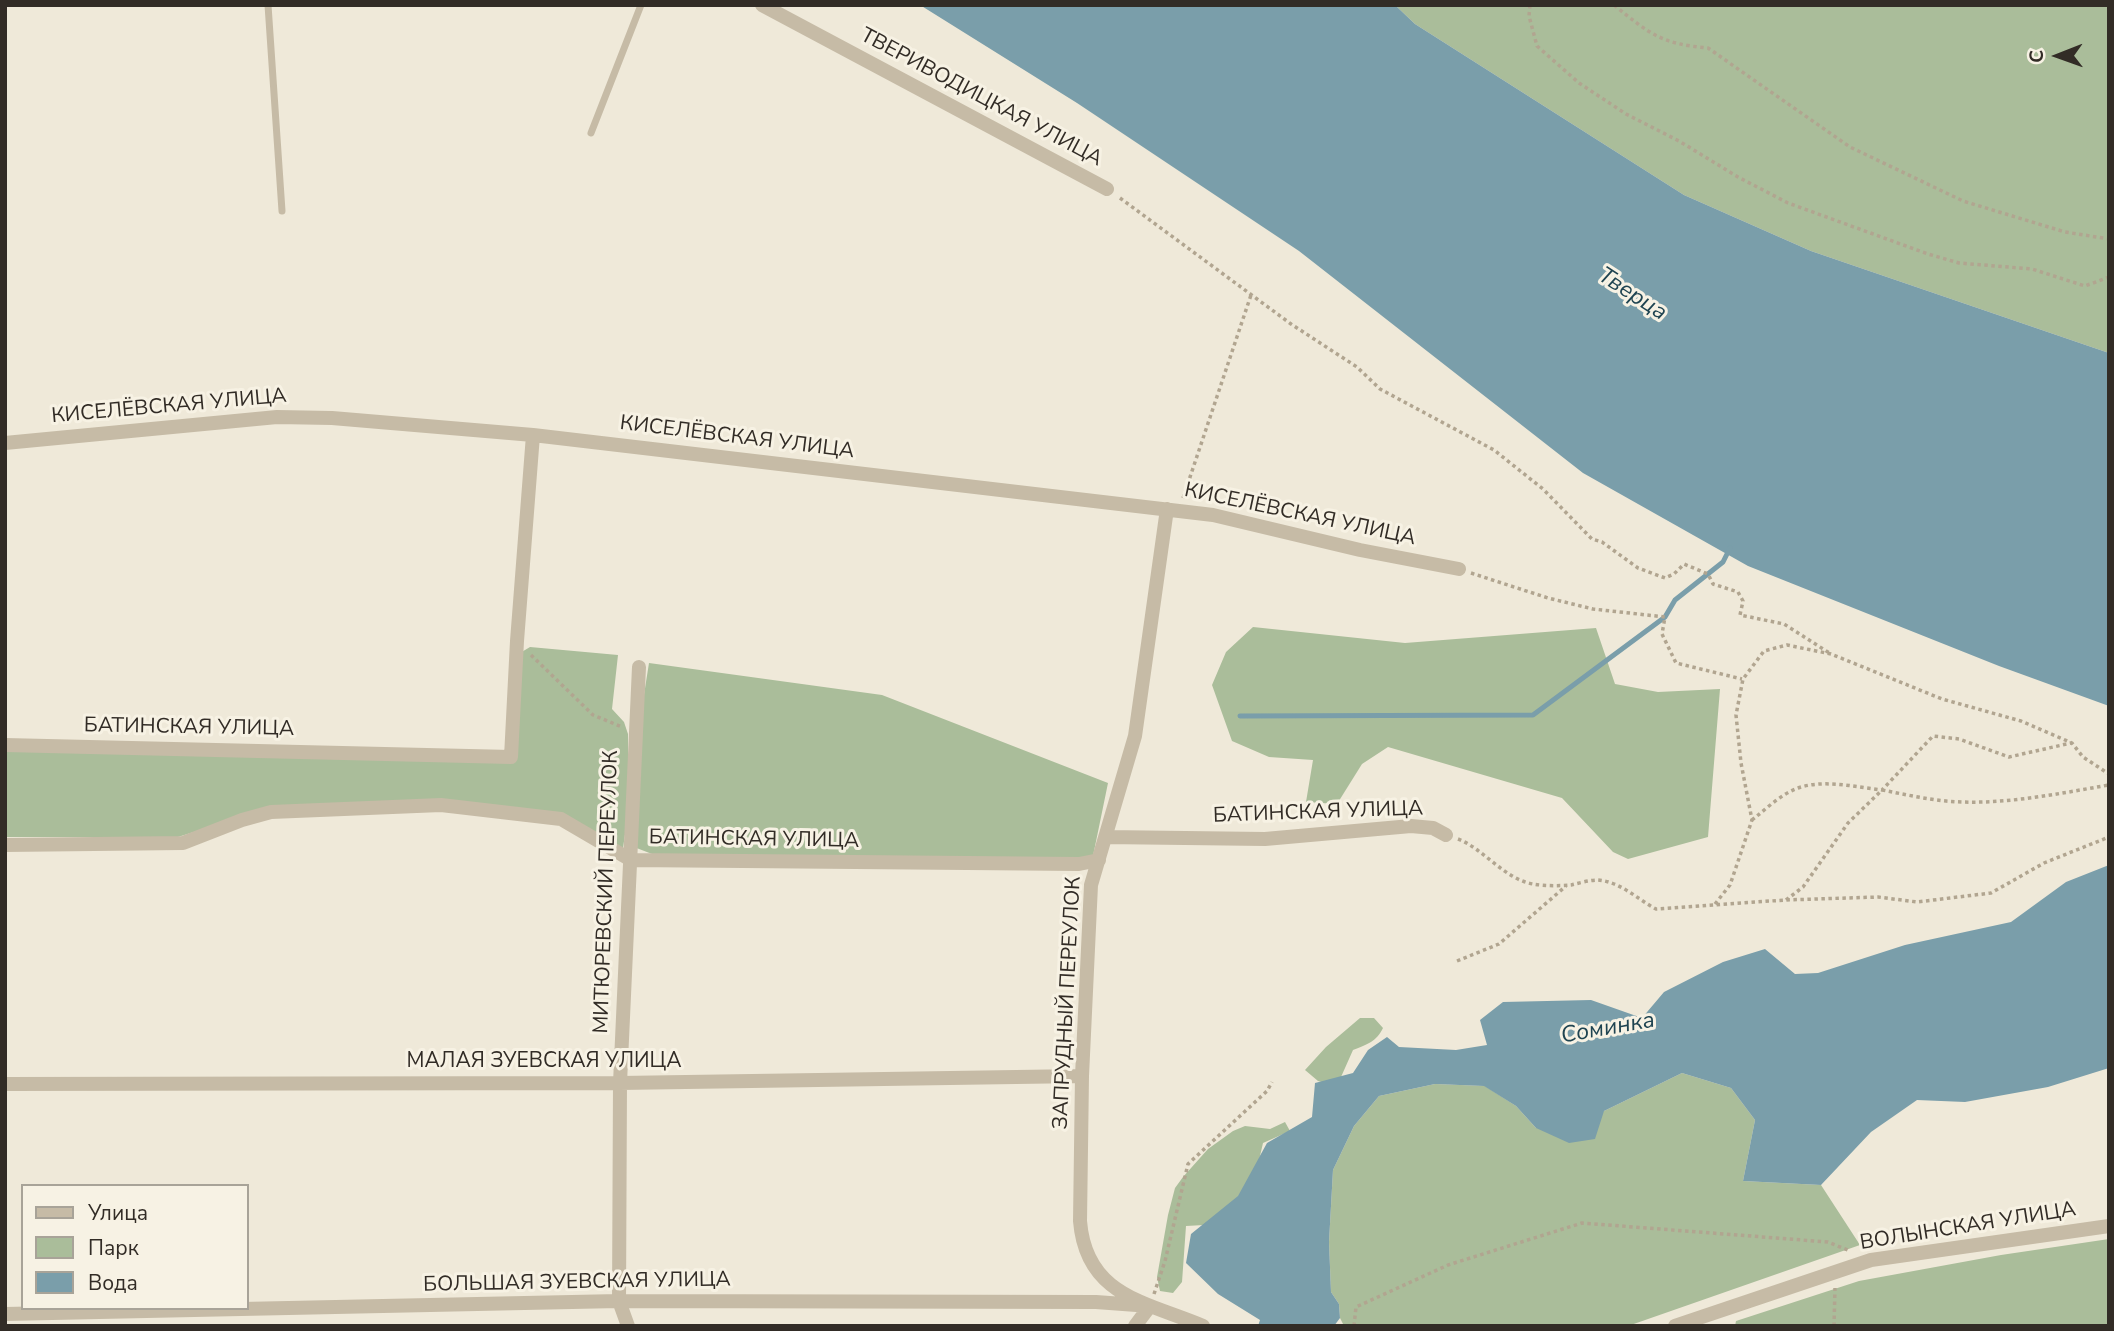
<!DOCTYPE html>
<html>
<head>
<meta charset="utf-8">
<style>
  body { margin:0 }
  #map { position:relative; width:2114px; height:1331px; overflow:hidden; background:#efe9d9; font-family:"Nunito Sans",sans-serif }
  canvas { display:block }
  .frame { position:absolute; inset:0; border:7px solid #322c26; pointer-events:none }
  .legend { position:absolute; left:21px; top:1184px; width:228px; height:126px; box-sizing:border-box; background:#f7f2e4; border:2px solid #a8a398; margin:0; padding:9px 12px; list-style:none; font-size:21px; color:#322c26 }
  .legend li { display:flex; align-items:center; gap:14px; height:35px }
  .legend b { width:35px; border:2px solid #a8a398 }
  .north { position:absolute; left:2023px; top:21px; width:70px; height:70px; -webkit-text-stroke:5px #f7f2e4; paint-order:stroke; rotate:269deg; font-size:19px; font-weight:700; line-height:28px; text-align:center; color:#322c26 }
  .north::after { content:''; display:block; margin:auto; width:24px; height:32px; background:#322c26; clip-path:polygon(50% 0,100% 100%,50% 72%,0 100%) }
</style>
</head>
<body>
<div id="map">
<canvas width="2114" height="1331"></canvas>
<div class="frame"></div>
<ul class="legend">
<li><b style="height:9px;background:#c6bba6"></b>Улица</li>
<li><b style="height:19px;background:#aabd9a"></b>Парк</li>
<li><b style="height:19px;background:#7a9eaa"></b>Вода</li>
</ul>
<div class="north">С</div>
</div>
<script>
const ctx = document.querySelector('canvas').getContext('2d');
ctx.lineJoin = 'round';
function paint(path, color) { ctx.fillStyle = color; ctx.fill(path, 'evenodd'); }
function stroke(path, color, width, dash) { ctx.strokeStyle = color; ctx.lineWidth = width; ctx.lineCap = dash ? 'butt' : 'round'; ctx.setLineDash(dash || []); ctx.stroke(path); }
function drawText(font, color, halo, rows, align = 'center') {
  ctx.font = font + ' "Nunito Sans",sans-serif'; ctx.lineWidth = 6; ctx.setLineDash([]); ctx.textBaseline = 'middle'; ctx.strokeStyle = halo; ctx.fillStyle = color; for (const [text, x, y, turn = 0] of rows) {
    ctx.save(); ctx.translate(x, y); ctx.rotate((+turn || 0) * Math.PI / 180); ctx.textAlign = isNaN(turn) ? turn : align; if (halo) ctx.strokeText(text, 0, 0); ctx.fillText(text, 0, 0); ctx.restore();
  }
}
const green = new Path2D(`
  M 1395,5 L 2109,5 L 2109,353 L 1811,251 L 1684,195 L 1415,24 Z
  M 1253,627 L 1405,643 L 1596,628 L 1615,684 L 1658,692 L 1720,689 L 1708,837 L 1628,859 L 1613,852 L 1562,798 L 1388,747 L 1362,764 L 1337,804 L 1306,802 L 1313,760 L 1269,757 L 1232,741 L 1212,685 L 1226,652 Z
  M 530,647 L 618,655 L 612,709 L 624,722 L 628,734 L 628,814 L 623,848 L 562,813 L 270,808 L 178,837 L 5,837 L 5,750 L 513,762 L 520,653 Z
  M 649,663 L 882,695 L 1108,783 L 1093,856 L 1078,861 L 652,854 L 634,847 L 640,720 Z
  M 1360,1018 L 1374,1018 L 1383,1028 C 1376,1042 1368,1044 1353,1050 L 1337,1086 L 1318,1081 L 1305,1070 L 1326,1047 Z
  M 1682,1073 L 1731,1088 L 1755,1120 L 1743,1181 L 1821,1185 L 1860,1245 L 1628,1326 L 1344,1326 L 1340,1318 L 1339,1304 L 1331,1292 L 1329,1242 L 1333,1170 L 1354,1126 L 1379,1096 L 1435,1084 L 1485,1086 L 1516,1106 L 1536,1128 L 1604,1111 Z
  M 1285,1122 L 1290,1131 L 1263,1143 L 1257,1169 L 1238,1201 L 1204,1225 L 1186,1226 L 1182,1282 L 1173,1293 L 1160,1291 L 1157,1277 L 1168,1215 L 1175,1188 L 1183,1177 L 1208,1149 L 1233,1131 L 1245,1126 L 1270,1129 Z
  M 2109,1239 L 2109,1326 L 1735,1326 L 1736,1321 L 1859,1281 L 2001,1255 Z`);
const water = new Path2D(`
  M 920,5 L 1395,5 L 1415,24 L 1684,195 L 1811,251 L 2109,353 L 2109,706 L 1999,666 L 1748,566 L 1583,473 L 1299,251 L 1077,103 Z
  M 2109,865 L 2109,1068 L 2048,1087 L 1965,1102 L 1917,1100 L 1871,1132 L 1821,1185 L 1743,1181 L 1755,1120 L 1731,1088 L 1682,1073 L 1604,1111 L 1595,1139 L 1569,1143 L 1536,1128 L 1516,1106 L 1484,1086 L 1435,1084 L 1379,1096 L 1354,1126 L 1333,1170 L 1329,1242 L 1331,1292 L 1339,1304 L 1340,1318 L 1334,1326 L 1258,1326 L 1260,1320 L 1218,1294 L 1186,1263 L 1191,1234 L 1238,1196 L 1267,1143 L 1312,1117 L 1315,1083 L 1353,1073 L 1368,1050 L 1387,1037 L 1399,1047 L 1456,1050 L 1487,1045 L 1480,1020 L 1503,1002 L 1591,1000 L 1642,1018 L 1664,992 L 1723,962 L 1765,949 L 1795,974 L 1818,973 L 1905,945 L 2011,922 L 2066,882 Z`);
const stream = new Path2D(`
  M 1240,716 L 1533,715 L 1665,617 L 1675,600 L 1723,562 L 1730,548`);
const path = new Path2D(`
  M 1530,5 L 1529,16 L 1537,46 L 1579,83 L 1626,114 L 1679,141 L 1738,177 L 1788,203 L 1928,254 L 1959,263 L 2032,269 L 2085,286 L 2109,277
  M 1614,5 C 1650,34 1661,44 1708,48 L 1850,147 L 1963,201 L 2065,232 L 2109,239
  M 1120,198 L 1291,324 L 1357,367 L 1380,389 L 1494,450 L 1543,489 L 1592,539 L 1602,542 L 1638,568 L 1665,578 L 1674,574 L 1684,564 L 1708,574 L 1713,584 L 1738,592 L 1743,601 L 1740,615 L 1784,624 L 1831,654
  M 1183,498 L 1251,295
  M 1471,573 L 1548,598 L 1593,609 L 1665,617 L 1662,634 L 1676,663 L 1742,679
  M 531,655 L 593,715 L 622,727
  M 1752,820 C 1766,809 1781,794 1798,788 C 1824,779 1855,787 1882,790 L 1933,736 L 1959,739 L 2009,757 L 2071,743
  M 1458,839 C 1484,849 1504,879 1533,884 C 1544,886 1560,886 1571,885 C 1579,883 1590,880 1598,880 C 1621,882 1637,899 1656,909 L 1785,900 L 1878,897 L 1917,902 L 1991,893 L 2044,863 L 2109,837
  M 1786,900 L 1803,887 L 1848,823 L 1882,790 C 1903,794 1925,799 1946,801 C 2000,806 2056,794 2109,785
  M 1715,904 L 1730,885 L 1752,820 L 1741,763 L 1736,715 L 1743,679 L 1764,651 L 1787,645 L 1831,654 L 1942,699 L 2021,721 L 2072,743 L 2083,757 L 2109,774
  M 1457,961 L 1499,944 L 1566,886
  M 1154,1294 L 1165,1261 L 1188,1164 L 1267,1091 L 1272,1082
  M 1354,1326 L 1356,1307 L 1448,1265 L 1582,1223 L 1828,1242 L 1850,1251
  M 1834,1326 L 1835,1288`);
const service = new Path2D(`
  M 268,5 L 282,211
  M 591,133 L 641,5`);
const minor = new Path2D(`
  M 762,5 L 1107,189
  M 5,443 L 277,417 L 332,418 L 533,435 L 1213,515 L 1360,550 L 1459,569
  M 1167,509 L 1135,736 L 1091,885 L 1082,1076 L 1080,1221 C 1086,1296 1146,1302 1203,1326
  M 5,745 L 511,757 L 517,641 L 533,435
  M 1105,837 L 1265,839 L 1411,826 L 1433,828 L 1446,835
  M 5,845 L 183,843 L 242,820 L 271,812 L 441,805 L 561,819 L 631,860 L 1079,864 L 1099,860
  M 5,1084 L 620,1083 L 1082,1076
  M 5,1314 L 619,1301 L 1096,1302 L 1150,1306
  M 628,1326 L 619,1301 L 620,1083 L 639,667
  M 1135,1326 L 1150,1306
  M 1675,1326 L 1871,1260 L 2109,1226`);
const streetNames = [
  ["ТВЕРИВОДИЦКАЯ УЛИЦА",981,98,28],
  ["КИСЕЛЁВСКАЯ УЛИЦА",169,407,-5],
  ["КИСЕЛЁВСКАЯ УЛИЦА",737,438,7],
  ["КИСЕЛЁВСКАЯ УЛИЦА",1300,515,12],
  ["БАТИНСКАЯ УЛИЦА",189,728,1],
  ["БАТИНСКАЯ УЛИЦА",1318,813,-2],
  ["БАТИНСКАЯ УЛИЦА",754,840,1],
  ["МИТЮРЕВСКИЙ ПЕРЕУЛОК",607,892,-88],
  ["ЗАПРУДНЫЙ ПЕРЕУЛОК",1068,1003,-87],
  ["МАЛАЯ ЗУЕВСКАЯ УЛИЦА",544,1062],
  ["ВОЛЫНСКАЯ УЛИЦА",1968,1227,-9],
  ["БОЛЬШАЯ ЗУЕВСКАЯ УЛИЦА",577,1283,-1]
];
const waterNames = [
  ["Тверца",1632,295,33],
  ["Соминка",1608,1029,-10]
];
paint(green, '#aabd9a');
paint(water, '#7a9eaa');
stroke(stream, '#7a9eaa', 5);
stroke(path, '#b1a590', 3.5, [3.5, 3.5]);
stroke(service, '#c6bba6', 7);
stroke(minor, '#c6bba6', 14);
drawText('21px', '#322c26', '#f7f2e4', streetNames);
drawText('italic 23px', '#1f4451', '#f7f2e4', waterNames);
</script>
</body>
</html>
